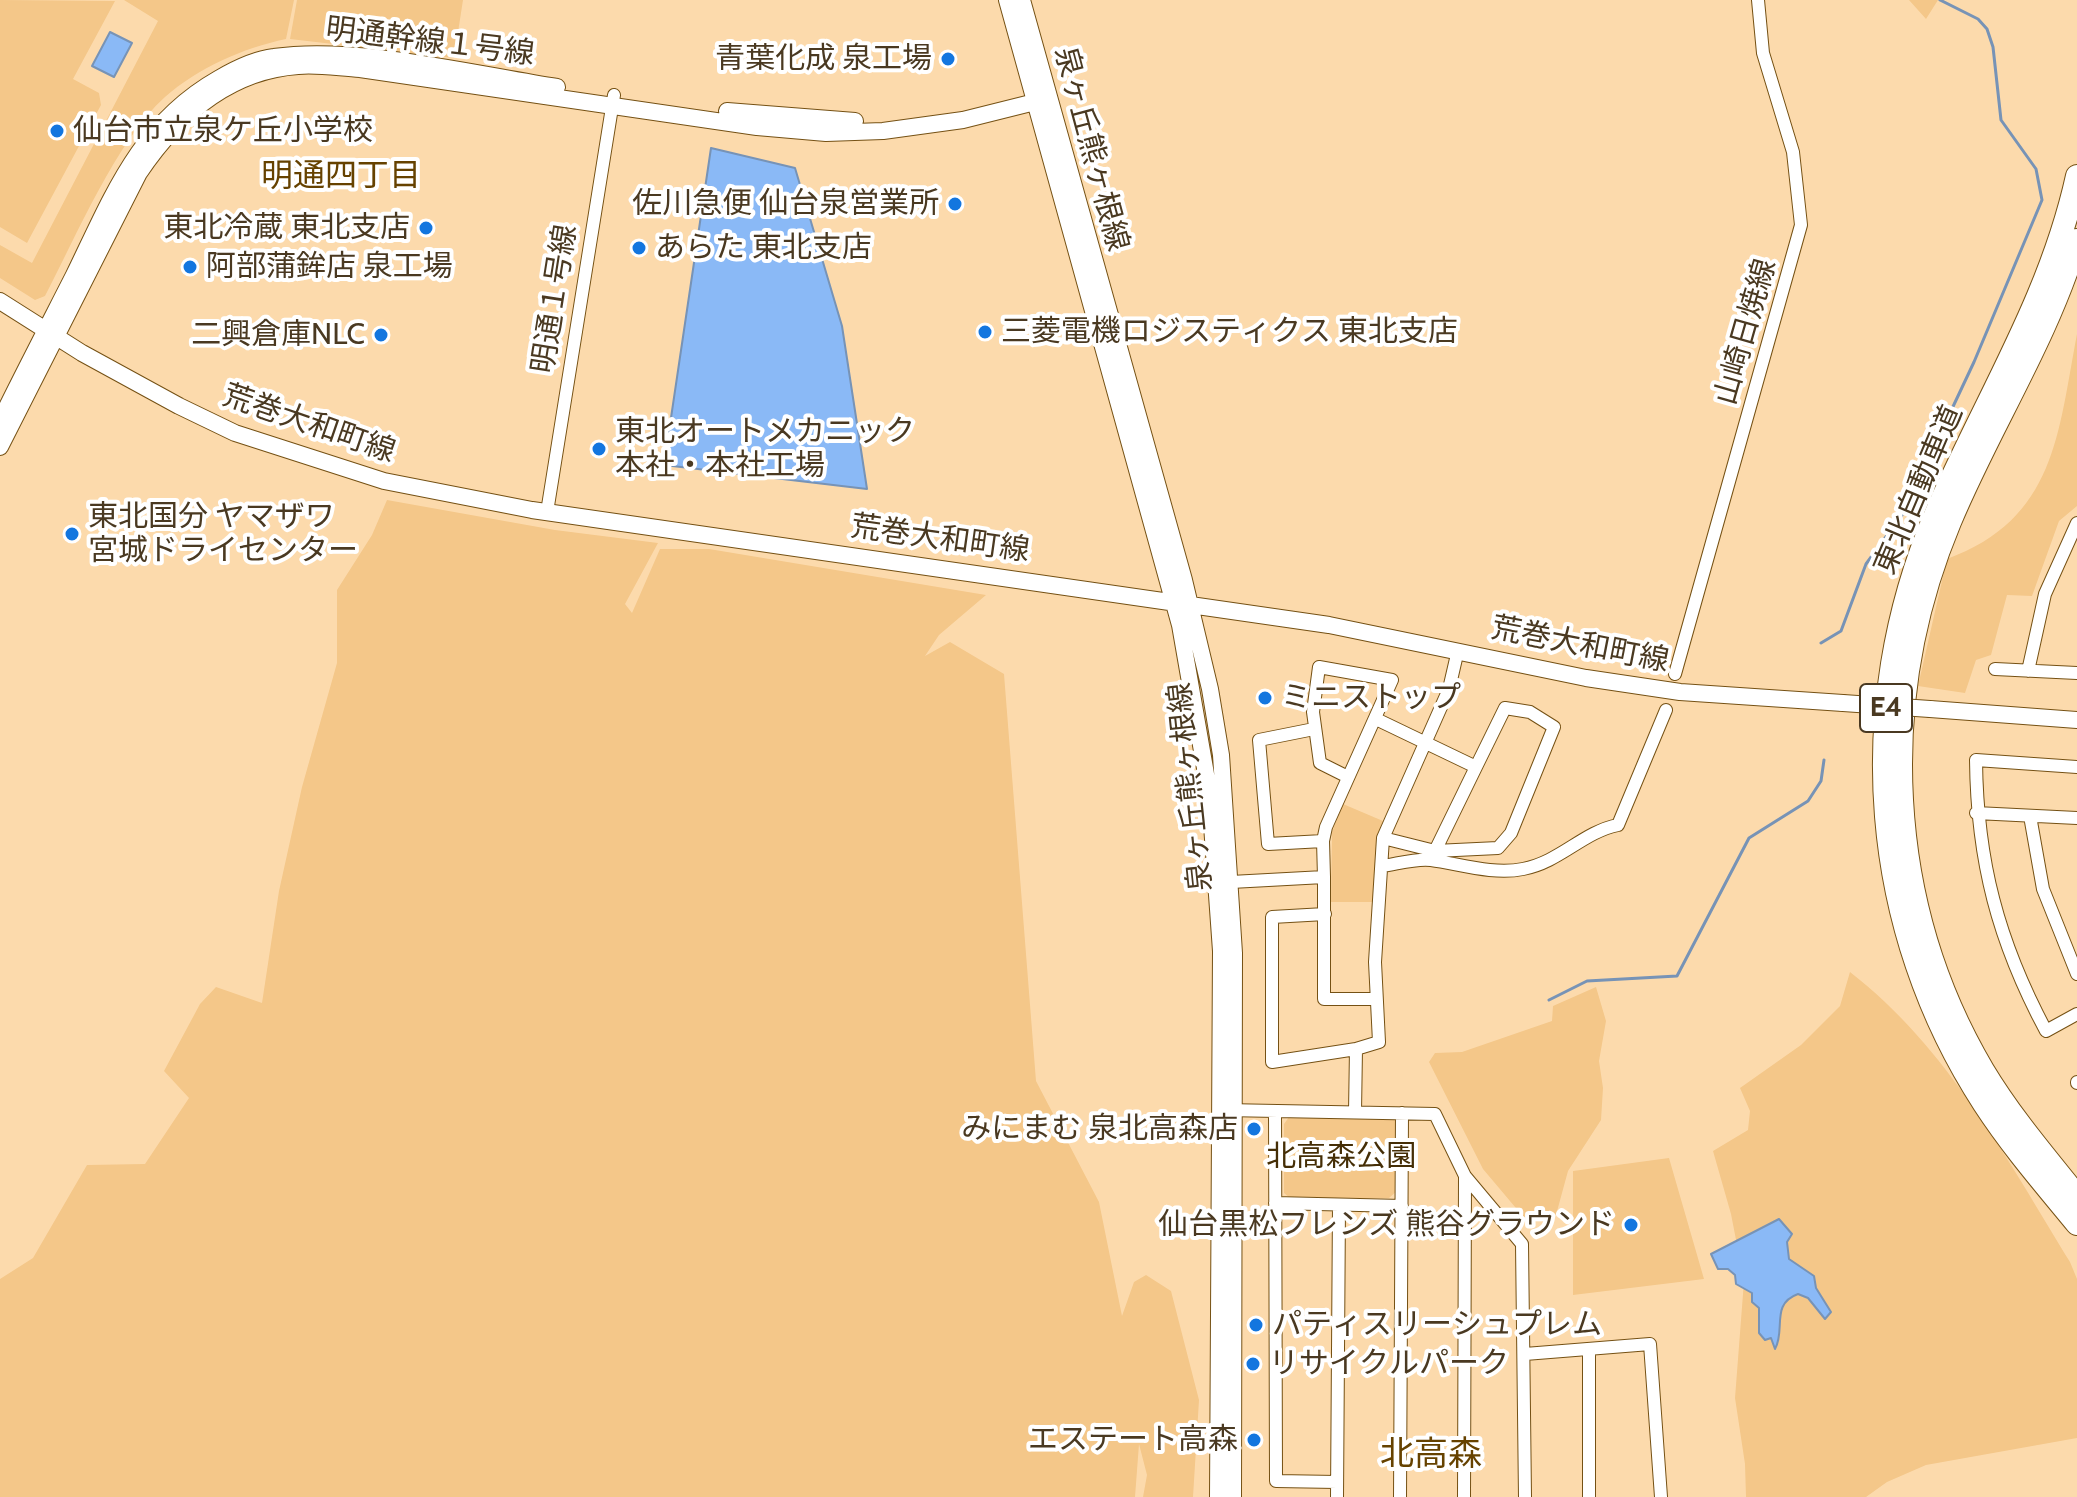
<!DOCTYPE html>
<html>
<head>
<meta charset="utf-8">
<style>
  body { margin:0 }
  canvas { display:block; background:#fcdaac }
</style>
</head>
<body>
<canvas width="2077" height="1497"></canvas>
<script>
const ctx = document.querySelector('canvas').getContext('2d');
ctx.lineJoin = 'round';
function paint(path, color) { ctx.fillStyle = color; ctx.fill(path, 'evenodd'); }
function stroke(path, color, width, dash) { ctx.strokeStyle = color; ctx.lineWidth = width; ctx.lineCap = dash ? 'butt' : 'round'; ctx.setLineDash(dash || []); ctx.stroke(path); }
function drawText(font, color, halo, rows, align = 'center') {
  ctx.font = font + ' Cabin,"Noto Sans JP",sans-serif'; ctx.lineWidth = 8; ctx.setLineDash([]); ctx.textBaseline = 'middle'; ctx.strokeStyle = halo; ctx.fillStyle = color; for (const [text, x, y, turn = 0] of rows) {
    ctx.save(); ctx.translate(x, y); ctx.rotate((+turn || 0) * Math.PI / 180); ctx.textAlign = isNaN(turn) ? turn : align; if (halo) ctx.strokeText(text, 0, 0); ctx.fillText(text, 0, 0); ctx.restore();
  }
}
const green = new Path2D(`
  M 0,0 L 115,1 L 73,79 L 99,93 L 101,105 L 27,243 L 0,227 Z
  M 124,0 L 294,0 L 286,39 C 243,48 198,68 165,97 C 116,141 76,237 45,296 L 35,300 L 0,278 L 0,245 L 32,263 L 158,21 Z
  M 297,0 L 463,0 L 454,58 L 290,39 Z
  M 1909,0 L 1938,0 L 1926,19 Z
  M 2077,334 L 2077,506 L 2059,521 L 2032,596 L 2007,595 L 1991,655 L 1976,660 L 1965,693 L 1918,686 L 1947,559 C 2056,519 2058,433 2077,334 Z
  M 387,500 L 555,530 L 658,543 L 625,604 L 632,613 L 660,549 L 709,549 L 986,595 L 939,635 L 925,656 L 950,642 L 1004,674 L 1036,1081 L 1099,1202 L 1122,1316 L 1134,1282 L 1146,1275 L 1171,1291 L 1199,1400 L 1193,1497 L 1143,1497 L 1147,1475 L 1139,1444 L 1135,1497 L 0,1497 L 0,1279 L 33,1258 L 87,1165 L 145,1164 L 189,1098 L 164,1071 L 200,1004 L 216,987 L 262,1003 L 279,891 L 302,787 L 337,663 L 337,590 L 372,535 Z
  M 1343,804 L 1383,821 L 1378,835 L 1374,902 L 1331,902 L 1332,832 Z
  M 1850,972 C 1947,1047 2007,1159 2070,1262 L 2077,1279 L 2077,1438 L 1926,1465 L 1887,1482 L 1866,1497 L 1746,1497 L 1745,1464 L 1735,1398 L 1744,1281 L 1731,1214 L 1713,1151 L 1748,1130 L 1750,1111 L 1740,1088 L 1801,1045 L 1840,1006 Z
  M 1596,987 L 1606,1021 L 1599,1061 L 1603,1088 L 1601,1120 L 1568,1171 L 1556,1215 L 1526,1220 L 1483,1169 L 1429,1062 L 1435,1053 L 1462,1052 L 1552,1021 L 1553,1006 Z
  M 1392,1116 L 1399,1122 L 1398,1190 L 1389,1198 L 1290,1198 L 1284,1193 L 1284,1124 L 1289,1117 Z
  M 1669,1158 L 1704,1279 L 1573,1295 L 1573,1171 Z`);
const water = new Path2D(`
  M 110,32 L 132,43 L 114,77 L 92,66 Z
  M 711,148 L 795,168 L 842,326 L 867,489 L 664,465 Z
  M 1779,1219 L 1792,1234 L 1787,1242 L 1789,1259 L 1814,1276 L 1816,1288 L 1831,1312 L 1825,1319 L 1808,1298 L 1798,1294 C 1770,1304 1786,1330 1775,1349 L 1771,1338 L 1765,1340 L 1759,1333 L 1759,1308 L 1752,1302 L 1752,1293 L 1736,1284 L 1735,1275 L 1728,1269 L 1718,1269 L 1711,1254 Z`);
const stream = new Path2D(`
  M 1821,643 L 1841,631 L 1866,564 L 1902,515 L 1974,362 L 2042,200 L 2036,169 L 2001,120 L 1993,47 L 1987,29 L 1978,19 L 1940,0
  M 1549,1000 L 1587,981 L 1677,976 L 1749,838 L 1808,801 L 1821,781 L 1824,760`);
const street = new Path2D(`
  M 547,512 L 614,95
  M 1995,669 L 2077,673
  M 2028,671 L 2045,594 L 2077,523
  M 1675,674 L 1801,225 L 1793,152 L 1763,53 L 1758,0
  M 1314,729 L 1259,740 L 1268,844 L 1323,841 L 1326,827 L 1392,680 L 1319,667 L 1313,712 L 1320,763 L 1348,777
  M 2077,767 L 1976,760 C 1977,861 1998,941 2046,1031 L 2077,1014
  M 1976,813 L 2077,818
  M 2030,816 L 2043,889 L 2077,974
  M 1383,838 L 1449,689 L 1458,650
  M 1323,841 L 1324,877
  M 1435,851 L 1476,767
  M 1382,866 C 1397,864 1416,858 1431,860 C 1460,864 1493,875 1523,869 C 1560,862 1583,832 1618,825 L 1666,710
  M 1231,882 L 1324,877 L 1324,999 L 1376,999
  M 1325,914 L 1272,917 L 1272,1062 L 1356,1049
  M 2077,1082 L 2077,1083
  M 1225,1110 L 1435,1114 L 1465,1176 L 1522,1244 L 1525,1497
  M 1275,1111 L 1276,1481 L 1337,1482
  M 1355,1112 L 1356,1049 L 1379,1042 L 1375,962 L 1383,838 L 1435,851 L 1498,848 L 1511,833 L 1554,727 L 1530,712 L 1505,708 L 1476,767 L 1376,719
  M 1275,1203 L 1402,1206
  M 1589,1351 L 1589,1497
  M 1525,1354 L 1650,1344 L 1661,1497
  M 1337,1497 L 1339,1205
  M 1400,1497 L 1402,1113
  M 1464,1497 L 1465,1176`);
const secondary = new Path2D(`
  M 1007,0 L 1180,625 L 1210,797 L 1221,951 L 1218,1497
  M 1022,0 L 1184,580 L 1210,689 L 1221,755 L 1234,953 L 1233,1497
  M 727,111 L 855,121
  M 0,301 L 82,353 L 179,406 L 235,433 L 384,481 L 532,510 L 1329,625 L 1586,678 L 1680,692 L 1843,703
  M 0,421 C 24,372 49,324 74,275 C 112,197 139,124 218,79 C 235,69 255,59 274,57 C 355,45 474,74 557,87
  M 0,447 L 139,173 C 176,118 227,71 298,66 C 318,64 340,68 360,69 L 757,127 L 826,133 L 883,131 L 963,120 L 1043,100
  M 1930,709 L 2077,720`);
const highway = new Path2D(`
  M 2077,176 C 2050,299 1984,401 1935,515 C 1853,708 1870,929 1984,1104 C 2012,1147 2045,1185 2077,1224
  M 2077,240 C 2047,340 1990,426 1950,522 C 1876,699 1885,904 1983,1070 C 2010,1115 2044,1155 2077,1196`);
const secondaryBridge = new Path2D(`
  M 1843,703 L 1930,709`);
const markers = [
  [948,59,8,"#1376df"],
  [57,131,8,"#1376df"],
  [955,204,8,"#1376df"],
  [426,228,8,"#1376df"],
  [639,248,8,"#1376df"],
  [190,267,8,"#1376df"],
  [985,332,8,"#1376df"],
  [381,335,8,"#1376df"],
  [599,449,8,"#1376df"],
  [72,534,8,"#1376df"],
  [1265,698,8,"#1376df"],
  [1254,1129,8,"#1376df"],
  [1631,1225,8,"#1376df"],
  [1256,1325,8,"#1376df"],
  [1253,1364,8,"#1376df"],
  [1254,1440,8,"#1376df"]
];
const shields = [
  [1886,708,52]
];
const shieldNames = [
  ["E4",1886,708]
];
const streetNames = [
  ["明通幹線１号線",430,42,7],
  ["泉ヶ丘熊ヶ根線",1091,149,75],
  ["明通１号線",555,299,-81],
  ["山崎日焼線",1746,332,-74],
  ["荒巻大和町線",309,424,19],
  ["東北自動車道",1919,490,-67],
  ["荒巻大和町線",940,539,8],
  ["荒巻大和町線",1580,645,11],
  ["泉ヶ丘熊ヶ根線",1191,787,-96]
];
const poiNames = [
  ["青葉化成 泉工場",932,59,"right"],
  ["仙台市立泉ケ丘小学校",73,131],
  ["佐川急便 仙台泉営業所",939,204,"right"],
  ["東北冷蔵 東北支店",410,228,"right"],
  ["あらた 東北支店",655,248],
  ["阿部蒲鉾店 泉工場",206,267],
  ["三菱電機ロジスティクス 東北支店",1001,332],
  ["二興倉庫NLC",365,335,"right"],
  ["東北オートメカニック",615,432],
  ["本社・本社工場",615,466],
  ["東北国分 ヤマザワ",88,517],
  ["宮城ドライセンター",88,551],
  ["ミニストップ",1281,698],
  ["みにまむ 泉北高森店",1238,1129,"right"],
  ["仙台黒松フレンズ 熊谷グラウンド",1615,1225,"right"],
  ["パティスリーシュプレム",1272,1325],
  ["リサイクルパーク",1269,1364],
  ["エステート高森",1238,1440,"right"]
];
const parkNames = [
  ["北高森公園",1341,1157]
];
const neighbourhoodNames = [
  ["明通四丁目",341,177]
];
const quarterNames = [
  ["北高森",1431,1455]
];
paint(green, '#f4c789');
paint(water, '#8ab9f6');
stroke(water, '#7793b6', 2);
stroke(stream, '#7793b6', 3);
stroke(street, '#755114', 14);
stroke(secondary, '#755114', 18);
stroke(highway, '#755114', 24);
stroke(street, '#fff', 12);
stroke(secondary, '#fff', 16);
stroke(highway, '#fff', 22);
stroke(secondaryBridge, '#755114', 18, []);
stroke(secondaryBridge, '#fff', 16);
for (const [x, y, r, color] of markers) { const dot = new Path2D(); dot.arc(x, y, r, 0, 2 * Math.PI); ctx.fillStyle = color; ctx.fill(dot); stroke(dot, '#fff', 3); }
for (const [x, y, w] of shields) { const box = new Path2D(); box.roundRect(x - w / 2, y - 24, w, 48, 6); ctx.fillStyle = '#fff'; ctx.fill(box); stroke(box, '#4a3921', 2); }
drawText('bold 28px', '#4a3921', null, shieldNames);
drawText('30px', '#4a3921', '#fff', streetNames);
drawText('30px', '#4a3921', '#fff', poiNames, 'left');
drawText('30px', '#452e06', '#fff', parkNames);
drawText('32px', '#664200', '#fff', neighbourhoodNames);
drawText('34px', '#664200', '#fff', quarterNames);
</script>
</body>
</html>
